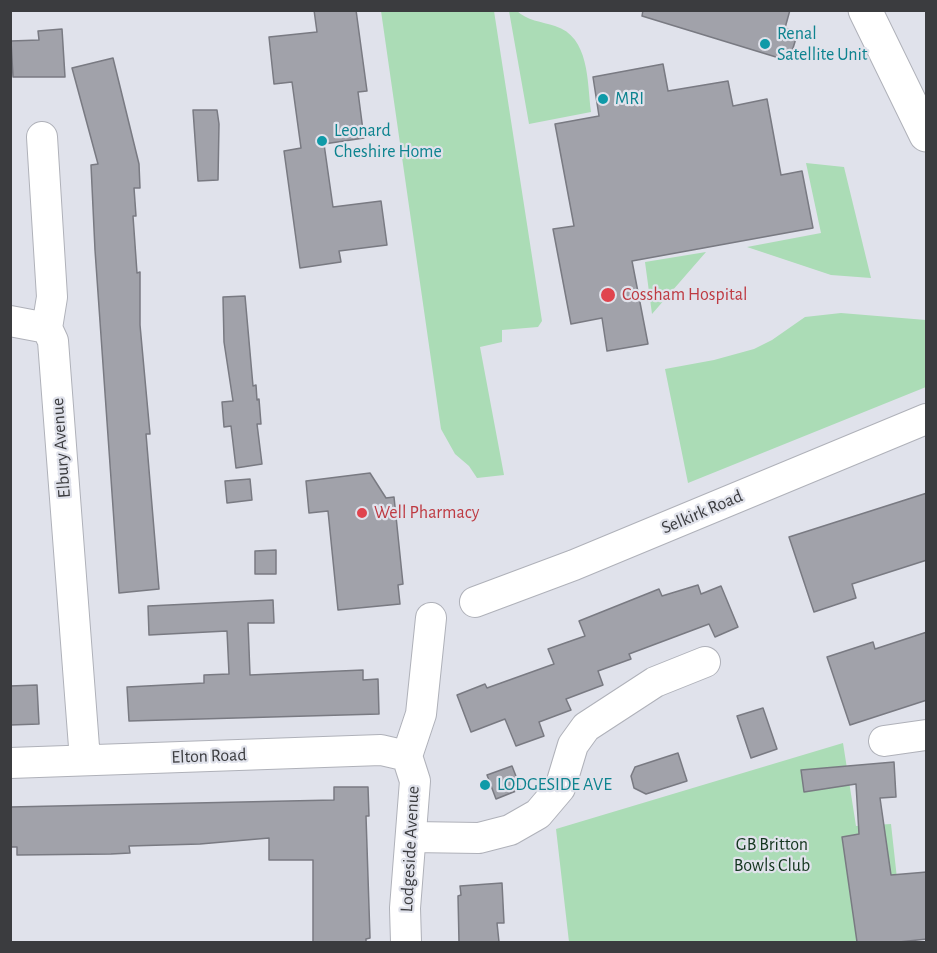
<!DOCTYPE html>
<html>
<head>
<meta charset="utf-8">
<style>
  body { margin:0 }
  #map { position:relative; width:937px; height:953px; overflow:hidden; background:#e0e2eb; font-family:"Alegreya Sans",sans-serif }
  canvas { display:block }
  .frame { position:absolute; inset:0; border:12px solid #3b3c3f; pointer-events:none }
</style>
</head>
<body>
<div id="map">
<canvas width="937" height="953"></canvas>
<div class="frame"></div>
</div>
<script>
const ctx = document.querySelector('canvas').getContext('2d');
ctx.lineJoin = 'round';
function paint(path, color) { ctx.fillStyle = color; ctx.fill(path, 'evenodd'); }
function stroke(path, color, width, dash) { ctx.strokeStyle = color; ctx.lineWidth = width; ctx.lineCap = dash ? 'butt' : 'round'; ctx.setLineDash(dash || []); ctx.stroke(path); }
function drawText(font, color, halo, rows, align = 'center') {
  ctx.font = font + ' "Alegreya Sans",sans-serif'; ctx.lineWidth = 4.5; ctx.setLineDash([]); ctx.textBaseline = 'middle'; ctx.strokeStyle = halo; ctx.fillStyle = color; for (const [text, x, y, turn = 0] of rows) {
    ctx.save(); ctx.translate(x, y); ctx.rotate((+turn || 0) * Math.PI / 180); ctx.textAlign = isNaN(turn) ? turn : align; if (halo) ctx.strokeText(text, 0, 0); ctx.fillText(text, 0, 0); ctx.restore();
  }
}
const green = new Path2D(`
  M 381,11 L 494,11 L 542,321 L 538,327 L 502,330 L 502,342 L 480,347 L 504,475 L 477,478 L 469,466 L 455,454 L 441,429 Z
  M 509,11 L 517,11 C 526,20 542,22 555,26 C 590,37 587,82 591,112 L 529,124 Z
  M 806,163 L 844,167 L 871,278 L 831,275 L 747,247 L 821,233 Z
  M 706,252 L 652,314 L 645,262 Z
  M 841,313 L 926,320 L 926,387 L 688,483 L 665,369 L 714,360 L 754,349 L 772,340 L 805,317 Z
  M 843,743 L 856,826 L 891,824 L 904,942 L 569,942 L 556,829 Z`);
const building = new Path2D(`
  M 314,10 L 356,10 L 367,91 L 358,92 L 364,138 L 324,144 L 333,207 L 381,201 L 387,245 L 339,251 L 341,262 L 300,268 L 284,151 L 301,148 L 292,82 L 274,84 L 269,37 L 317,32 Z
  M 643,10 L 790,10 L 785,28 L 798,32 L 789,61 L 642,16 Z
  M 62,29 L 65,77 L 13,77 L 11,41 L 39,40 L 38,31 Z
  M 113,58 L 139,164 L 140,188 L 134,188 L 136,216 L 133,216 L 137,273 L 140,272 L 140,325 L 150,434 L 146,434 L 159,589 L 119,593 L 95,250 L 91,165 L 98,164 L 72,68 Z
  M 663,64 L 668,91 L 728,81 L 733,106 L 767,99 L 781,175 L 802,171 L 813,228 L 632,261 L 648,344 L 607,351 L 602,318 L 571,324 L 553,229 L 574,226 L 555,124 L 599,116 L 593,77 Z
  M 193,110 L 217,110 L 219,124 L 218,180 L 198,181 Z
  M 245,296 L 253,386 L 256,385 L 257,400 L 259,399 L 261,424 L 257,424 L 262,464 L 236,468 L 231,426 L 224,427 L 222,402 L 233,401 L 224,342 L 223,297 Z
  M 370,473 L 386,498 L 394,497 L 403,584 L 398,585 L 400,604 L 338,610 L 328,511 L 309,513 L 306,481 Z
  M 250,479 L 252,500 L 227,503 L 225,481 Z
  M 927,493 L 927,560 L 852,584 L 856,598 L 814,612 L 789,537 Z
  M 276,550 L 276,574 L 255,574 L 255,551 Z
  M 698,585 L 701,594 L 721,586 L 738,627 L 715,637 L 709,624 L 629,654 L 631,659 L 598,671 L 603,685 L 566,699 L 571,710 L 539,722 L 544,736 L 516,746 L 505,719 L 471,732 L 457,695 L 485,684 L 487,688 L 554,664 L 548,649 L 585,636 L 579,621 L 659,589 L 662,596 Z
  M 273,600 L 274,623 L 248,623 L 250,675 L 363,670 L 363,680 L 378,679 L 379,714 L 129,721 L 127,687 L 204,683 L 204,675 L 229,674 L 227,631 L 149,635 L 148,606 Z
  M 927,632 L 927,700 L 850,725 L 827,657 L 873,642 L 875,649 Z
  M 37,685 L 39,724 L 10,725 L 10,686 Z
  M 763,708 L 777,749 L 751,758 L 737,716 Z
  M 678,753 L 687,781 L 646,794 L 634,788 L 631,776 L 635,767 Z
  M 894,762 L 896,797 L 880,798 L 891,875 L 927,872 L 927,939 L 899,942 L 857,942 L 842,837 L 859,834 L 856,784 L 804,792 L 801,770 Z
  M 512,766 L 521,789 L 496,799 L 487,775 Z
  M 334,787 L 368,787 L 369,816 L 366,816 L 370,938 L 366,939 L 366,942 L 313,942 L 313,860 L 269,860 L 269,838 L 200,844 L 129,846 L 130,853 L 111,854 L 17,855 L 17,847 L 10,847 L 10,807 L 334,800 Z
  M 502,883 L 504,923 L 497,923 L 499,942 L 459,942 L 458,896 L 461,895 L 460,886 Z`);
const street = new Path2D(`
  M 42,137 L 52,297 L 47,328 L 53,341 L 85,760
  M 10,321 L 47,328
  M 475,602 L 574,565 L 926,419
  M 884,741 L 926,735
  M 407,756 L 421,714 L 431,618
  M 10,763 L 381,750 L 407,756
  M 412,837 L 479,838 L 510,830 L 538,814 L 560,788 L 573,745 L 586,727 L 655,682 L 705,662
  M 406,942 L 405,908 L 415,781 L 407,756`);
const secondary = new Path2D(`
  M 865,10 L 926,135`);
const markers = [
  [765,44,6,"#0f9aa8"],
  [603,99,6,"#0f9aa8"],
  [322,141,6,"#0f9aa8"],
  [608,295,8,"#e0444e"],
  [362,513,6,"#e0444e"],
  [485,785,6,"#0f9aa8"]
];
const cultureNames = [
  ["Renal",777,34],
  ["Satellite Unit",777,55],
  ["MRI",615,99],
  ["Leonard",334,131],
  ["Cheshire Home",334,152],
  ["LODGESIDE AVE",497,785]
];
const healthNames = [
  ["Cossham Hospital",622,295],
  ["Well Pharmacy",374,513]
];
const streetNames = [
  ["Elbury Avenue",61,448,-94],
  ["Selkirk Road",702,512,-23],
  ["Elton Road",209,756,-2],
  ["Lodgeside Avenue",410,849,-87]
];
const parkNames = [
  ["GB Britton",772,845],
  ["Bowls Club",772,866]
];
paint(green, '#abdcb6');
paint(building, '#a1a2aa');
stroke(building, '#797a82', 1.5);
stroke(street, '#afb1b9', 32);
stroke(secondary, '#afb1b9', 35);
stroke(street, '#fff', 30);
stroke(secondary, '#fff', 33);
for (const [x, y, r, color] of markers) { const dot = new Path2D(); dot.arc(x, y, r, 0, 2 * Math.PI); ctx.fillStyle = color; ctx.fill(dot); stroke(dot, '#e0e2eb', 2); }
drawText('18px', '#0d838f', '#e0e2eb', cultureNames, 'left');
drawText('18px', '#be3a42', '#e0e2eb', healthNames, 'left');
drawText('18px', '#3b3c3f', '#e0e2eb', streetNames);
drawText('18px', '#14361f', '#e0e2eb', parkNames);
</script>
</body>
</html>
